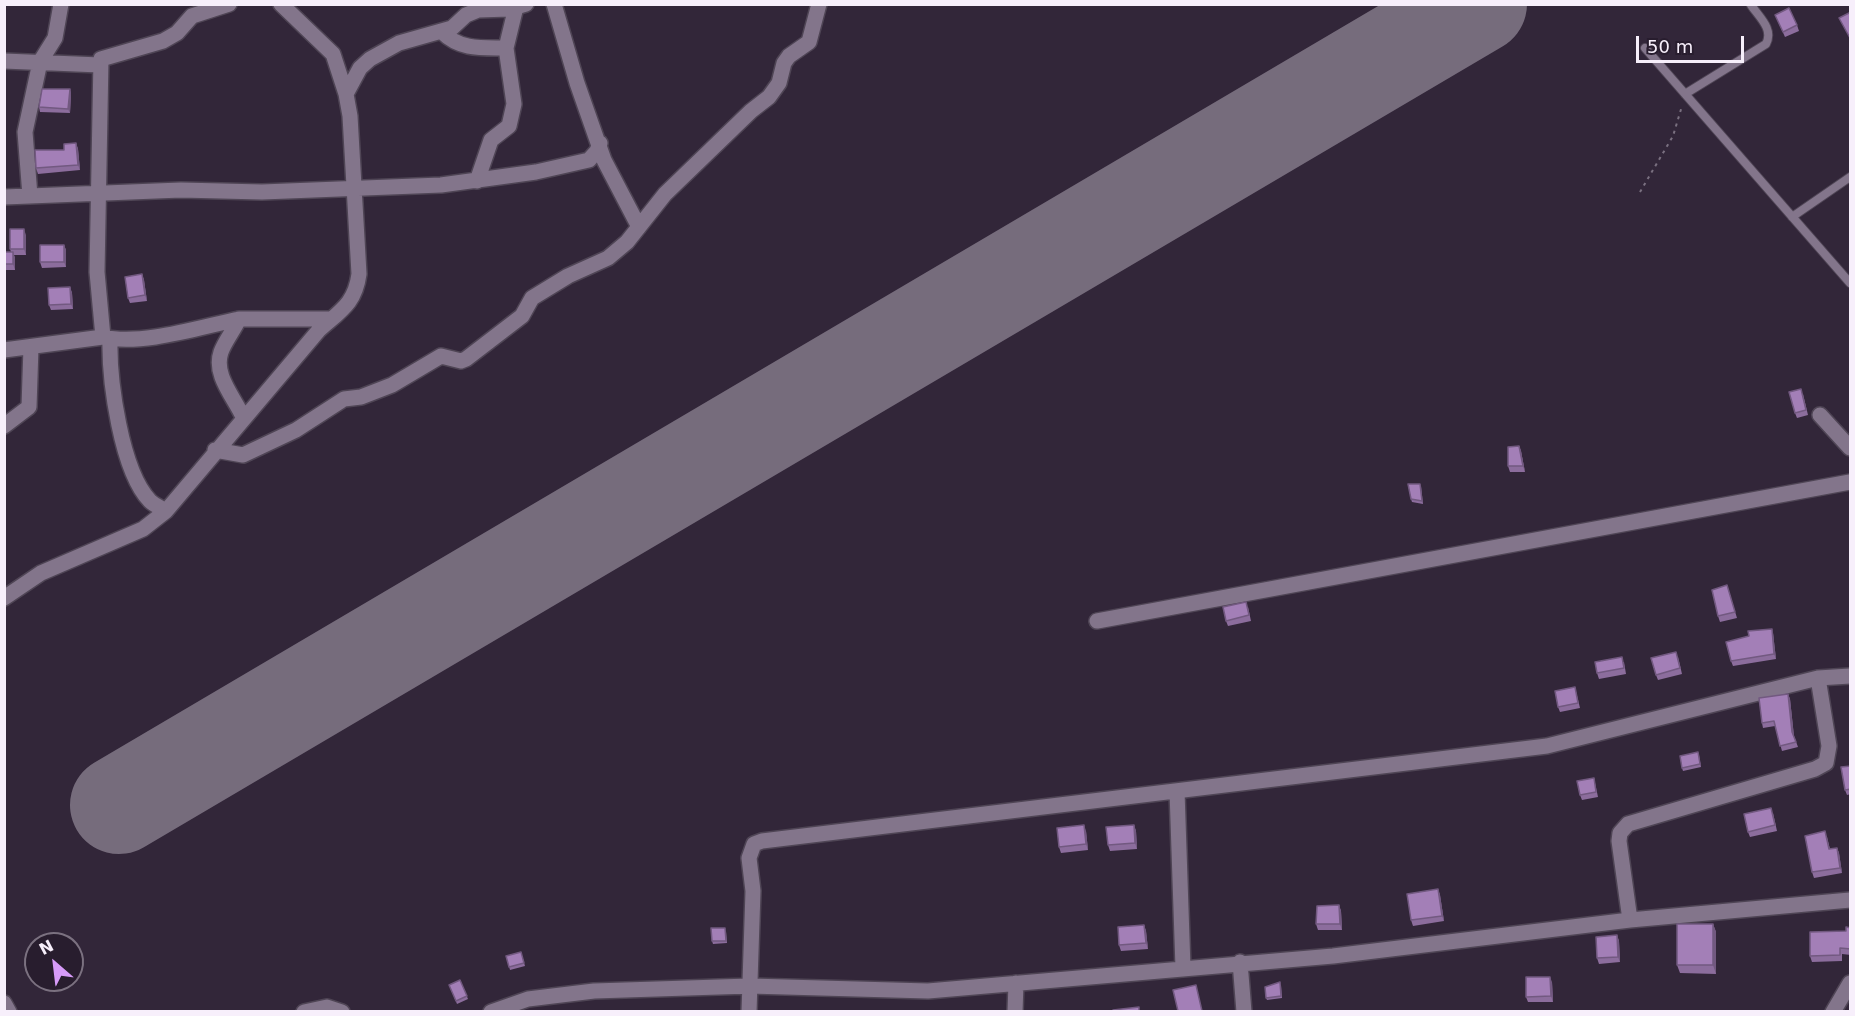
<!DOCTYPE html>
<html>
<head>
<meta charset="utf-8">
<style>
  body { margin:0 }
  #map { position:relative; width:1855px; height:1016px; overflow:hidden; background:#322639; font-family:"DejaVu Sans",sans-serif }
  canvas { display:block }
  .frame { position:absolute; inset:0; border:6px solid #f7effb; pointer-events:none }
  .north { position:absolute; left:24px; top:932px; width:60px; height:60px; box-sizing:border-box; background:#281d2e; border:2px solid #7b7180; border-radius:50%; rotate:332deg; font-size:16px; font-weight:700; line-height:24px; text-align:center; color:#f7effb }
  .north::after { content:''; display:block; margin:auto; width:21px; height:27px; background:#d79bf9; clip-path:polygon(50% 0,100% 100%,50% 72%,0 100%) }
  .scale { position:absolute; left:1636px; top:36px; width:108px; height:27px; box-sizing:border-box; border:3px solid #f7effb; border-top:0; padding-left:8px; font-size:18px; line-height:21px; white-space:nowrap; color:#f7effb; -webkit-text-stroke:4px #281d2e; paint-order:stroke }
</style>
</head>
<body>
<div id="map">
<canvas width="1855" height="1016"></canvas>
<div class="frame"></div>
<div class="north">N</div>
<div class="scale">50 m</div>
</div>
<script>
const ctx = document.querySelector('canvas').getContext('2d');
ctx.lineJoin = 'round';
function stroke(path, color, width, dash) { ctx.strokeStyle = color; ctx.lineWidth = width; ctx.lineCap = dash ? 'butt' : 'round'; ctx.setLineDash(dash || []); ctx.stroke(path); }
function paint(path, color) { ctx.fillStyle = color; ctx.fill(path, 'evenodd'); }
const runway = new Path2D(`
  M 119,805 L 1478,4`);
const path = new Path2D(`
  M 1640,192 L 1673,136 L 1682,106`);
const service = new Path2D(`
  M 1645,48 L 1850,283
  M 1685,94 L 1766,44 C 1774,29 1759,17 1751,5
  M 1792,217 L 1850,177`);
const minor = new Path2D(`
  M 281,4 L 333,54 L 346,94
  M 554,4 L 577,83 L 604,160 L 639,227
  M 442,32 C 460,50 481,48 506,48
  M 4,61 L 100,65
  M 477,181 L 491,140 L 509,126 L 514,104 L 506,48 L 516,7
  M 30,196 L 25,132 L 40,62 L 55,38 L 61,4
  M 4,197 L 181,190 L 262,192 L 441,185 L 536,172 L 589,160 L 597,151 L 600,143
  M 103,337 C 142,346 200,327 239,319
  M 110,339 C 109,380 121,471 150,501 C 154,505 161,508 166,511
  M 4,350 L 103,337 L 97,272 L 101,59 L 163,41 L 177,33 L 192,16 L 229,4
  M 1820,415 L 1850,448
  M 243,417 C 234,397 213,375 221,352 C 225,341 234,330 239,319 L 331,319
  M 4,426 L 29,407 L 31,347
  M 215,450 L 243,455 L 296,430 L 344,399 L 361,397 L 392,385 L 441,356 L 461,361 L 466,359 L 522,316 L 532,298 L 568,276 L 608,258 L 627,242 L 665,194 L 751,111 L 769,97 L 779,83 L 784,63 L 789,56 L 809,42 L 819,4
  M 4,598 L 41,573 L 143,529 L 166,511 L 319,330 C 340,311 355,304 359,274 L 350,116 L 346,94 L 360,68 L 370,59 L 399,43 L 452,28 L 466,15 L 478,10 L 509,9 L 526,4
  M 1097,621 L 1850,482
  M 1177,791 L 1183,968
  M 1630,920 L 1619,841 L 1620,833 L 1628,824 L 1815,769 L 1826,763 L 1829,746 L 1818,678
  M 1240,962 L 1244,1012
  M 4,1003 L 9,1012
  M 304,1012 L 327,1007 L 342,1012
  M 491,1012 L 528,999 L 594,991 L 750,986 L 928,991 L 1333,956 L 1630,920 L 1850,900
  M 749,1012 L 753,891 L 749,858 L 754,844 L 762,841 L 1547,746 L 1818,678 L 1850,676
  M 1015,1012 L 1016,983
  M 1833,1012 L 1850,983`);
const wall = new Path2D(`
  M 1775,15 L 1797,25 L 1799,31 L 1785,37 Z
  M 70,89 L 71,94 L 70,113 L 40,112 L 39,107 Z
  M 76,143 L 78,149 L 80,170 L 38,174 L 36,168 L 64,150 Z
  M 26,235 L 26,255 L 14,255 L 15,258 L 15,270 L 4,270 L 4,252 L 11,252 L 10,249 Z
  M 64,245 L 66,250 L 66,267 L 42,268 L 40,262 Z
  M 142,274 L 144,280 L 147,301 L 130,303 L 128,298 Z
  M 70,287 L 72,293 L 73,309 L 51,310 L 49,305 Z
  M 1803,394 L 1808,415 L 1797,418 L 1795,413 Z
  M 1519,446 L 1521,451 L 1525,472 L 1510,472 L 1508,466 Z
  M 1421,486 L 1423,504 L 1412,502 L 1411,499 Z
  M 1727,585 L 1737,618 L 1720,622 L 1718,616 Z
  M 1248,607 L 1251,621 L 1228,626 L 1226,621 Z
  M 1773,633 L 1776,659 L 1733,666 L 1731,661 Z
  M 1678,657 L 1682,674 L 1658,680 L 1656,675 Z
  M 1624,662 L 1626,674 L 1599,679 L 1597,673 Z
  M 1575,687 L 1580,708 L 1560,712 L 1558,707 Z
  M 1788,694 L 1790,699 L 1794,736 L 1798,747 L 1782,751 L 1775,726 L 1763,728 L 1762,723 Z
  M 1699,755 L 1701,767 L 1683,771 L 1682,768 Z
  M 1851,766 L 1851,794 L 1847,795 L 1845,790 Z
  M 1594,778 L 1598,797 L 1582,800 L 1580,795 Z
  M 1773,813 L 1777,831 L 1750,837 L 1748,832 Z
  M 1134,825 L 1136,831 L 1137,849 L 1110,851 L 1108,845 Z
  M 1086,831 L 1088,850 L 1061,853 L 1059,847 Z
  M 1827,837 L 1830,849 L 1837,848 L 1839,853 L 1842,873 L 1814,878 L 1812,872 Z
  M 1438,889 L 1440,895 L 1444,921 L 1413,926 L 1411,920 Z
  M 1339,905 L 1341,911 L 1342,930 L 1318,930 L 1316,924 Z
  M 1713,924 L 1716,932 L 1716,974 L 1680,973 L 1677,965 Z
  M 1144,925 L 1146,931 L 1148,949 L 1121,951 L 1119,945 Z
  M 1851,928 L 1851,955 L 1842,954 L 1842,961 L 1812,962 L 1810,956 Z
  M 726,931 L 727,943 L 713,944 L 712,941 Z
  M 1617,935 L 1619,941 L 1620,962 L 1599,964 L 1597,958 Z
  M 521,952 L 525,966 L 510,970 L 506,956 Z
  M 460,980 L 468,999 L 457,1004 L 449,985 Z
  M 1552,982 L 1553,1002 L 1528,1002 L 1526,997 Z
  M 1281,985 L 1282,998 L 1267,1000 L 1266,998 Z`);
const shadedWall = new Path2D(`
  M 70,89 L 71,94 L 70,113 L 68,109 Z
  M 76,143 L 78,149 L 80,170 L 78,165 Z
  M 24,229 L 26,235 L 26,255 L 24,249 Z
  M 64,245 L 66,250 L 66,267 L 64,262 Z
  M 13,252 L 15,258 L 15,270 L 13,264 Z
  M 142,274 L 144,280 L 147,301 L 145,295 Z
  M 70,287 L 72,293 L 73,309 L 71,304 Z
  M 1519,446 L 1521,451 L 1525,472 L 1523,466 Z
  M 1772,629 L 1773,633 L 1776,659 L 1774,654 Z
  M 1788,694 L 1790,699 L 1794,737 L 1792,732 Z
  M 1084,825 L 1086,831 L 1088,850 L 1086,844 Z
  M 1134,825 L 1136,831 L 1137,849 L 1135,843 Z
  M 1837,848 L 1839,853 L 1842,873 L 1840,868 Z
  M 1438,889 L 1440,895 L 1444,921 L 1442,916 Z
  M 1339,905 L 1341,911 L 1342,930 L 1340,924 Z
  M 1713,924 L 1716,932 L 1716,974 L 1713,965 Z
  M 1144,925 L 1146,931 L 1148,949 L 1146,943 Z
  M 1617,935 L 1619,941 L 1620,962 L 1618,957 Z
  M 1550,977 L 1552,982 L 1553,1002 L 1551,996 Z`);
const building = new Path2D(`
  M 1789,8 L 1797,25 L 1783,32 L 1775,15 Z
  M 1851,12 L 1851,37 L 1850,38 L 1839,18 Z
  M 42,89 L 70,89 L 68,109 L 39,107 Z
  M 76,143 L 78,165 L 36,168 L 35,150 L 64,150 L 64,144 Z
  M 10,229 L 24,229 L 24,249 L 10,249 Z
  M 40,245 L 64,245 L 64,262 L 40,262 Z
  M 4,252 L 13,252 L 13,264 L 4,264 Z
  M 142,274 L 145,295 L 128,298 L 125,277 Z
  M 70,287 L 71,304 L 49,305 L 48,288 Z
  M 1801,389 L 1806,410 L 1795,413 L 1789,392 Z
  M 1519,446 L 1523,466 L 1508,466 L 1508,447 Z
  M 1408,484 L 1420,484 L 1422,501 L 1411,499 Z
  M 1727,585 L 1735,612 L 1718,616 L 1712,590 Z
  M 1246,602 L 1249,615 L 1226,621 L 1223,607 Z
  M 1772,629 L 1774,654 L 1731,661 L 1726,642 L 1749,636 L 1748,631 Z
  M 1676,652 L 1680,668 L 1656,675 L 1651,658 Z
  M 1622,657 L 1624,668 L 1597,673 L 1595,662 Z
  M 1575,687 L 1578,703 L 1558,707 L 1555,691 Z
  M 1788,694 L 1792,732 L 1796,742 L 1780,746 L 1774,721 L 1762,723 L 1759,698 Z
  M 1698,752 L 1700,764 L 1682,768 L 1680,756 Z
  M 1851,766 L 1851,789 L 1845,790 L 1841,767 Z
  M 1594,778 L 1596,792 L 1580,795 L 1577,781 Z
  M 1771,808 L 1775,825 L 1748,832 L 1744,814 Z
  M 1084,825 L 1086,844 L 1059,847 L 1057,828 Z
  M 1134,825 L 1135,843 L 1108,845 L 1106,827 Z
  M 1825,831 L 1829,849 L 1837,848 L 1840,868 L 1812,872 L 1805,836 Z
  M 1438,889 L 1442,916 L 1411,920 L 1407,894 Z
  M 1339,905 L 1340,924 L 1316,924 L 1317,906 Z
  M 1677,924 L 1713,924 L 1713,965 L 1677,965 Z
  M 1144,925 L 1146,943 L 1119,945 L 1118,927 Z
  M 1846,927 L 1851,928 L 1851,949 L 1840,948 L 1840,955 L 1810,956 L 1810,932 L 1846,931 Z
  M 711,928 L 725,928 L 726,941 L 712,941 Z
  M 1617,935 L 1618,957 L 1597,958 L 1596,937 Z
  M 521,952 L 524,963 L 509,967 L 506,956 Z
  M 1526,977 L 1550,977 L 1551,996 L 1526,997 Z
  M 460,980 L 467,996 L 456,1001 L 449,985 Z
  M 1280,982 L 1281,996 L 1266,998 L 1265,987 Z
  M 1196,985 L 1202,1011 L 1178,1011 L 1173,990 Z
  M 1139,1007 L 1139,1011 L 1113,1011 L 1113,1010 Z`);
stroke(runway, '#766c7c', 98);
stroke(service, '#4f4555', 10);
stroke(minor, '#4f4555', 18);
stroke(path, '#7a7080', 2, [3, 4.5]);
stroke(service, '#83758b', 8);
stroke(minor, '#83758b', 15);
paint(wall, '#8c6d9d');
paint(shadedWall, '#725980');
paint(building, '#a37fb7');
stroke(building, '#725980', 1.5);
</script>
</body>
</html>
